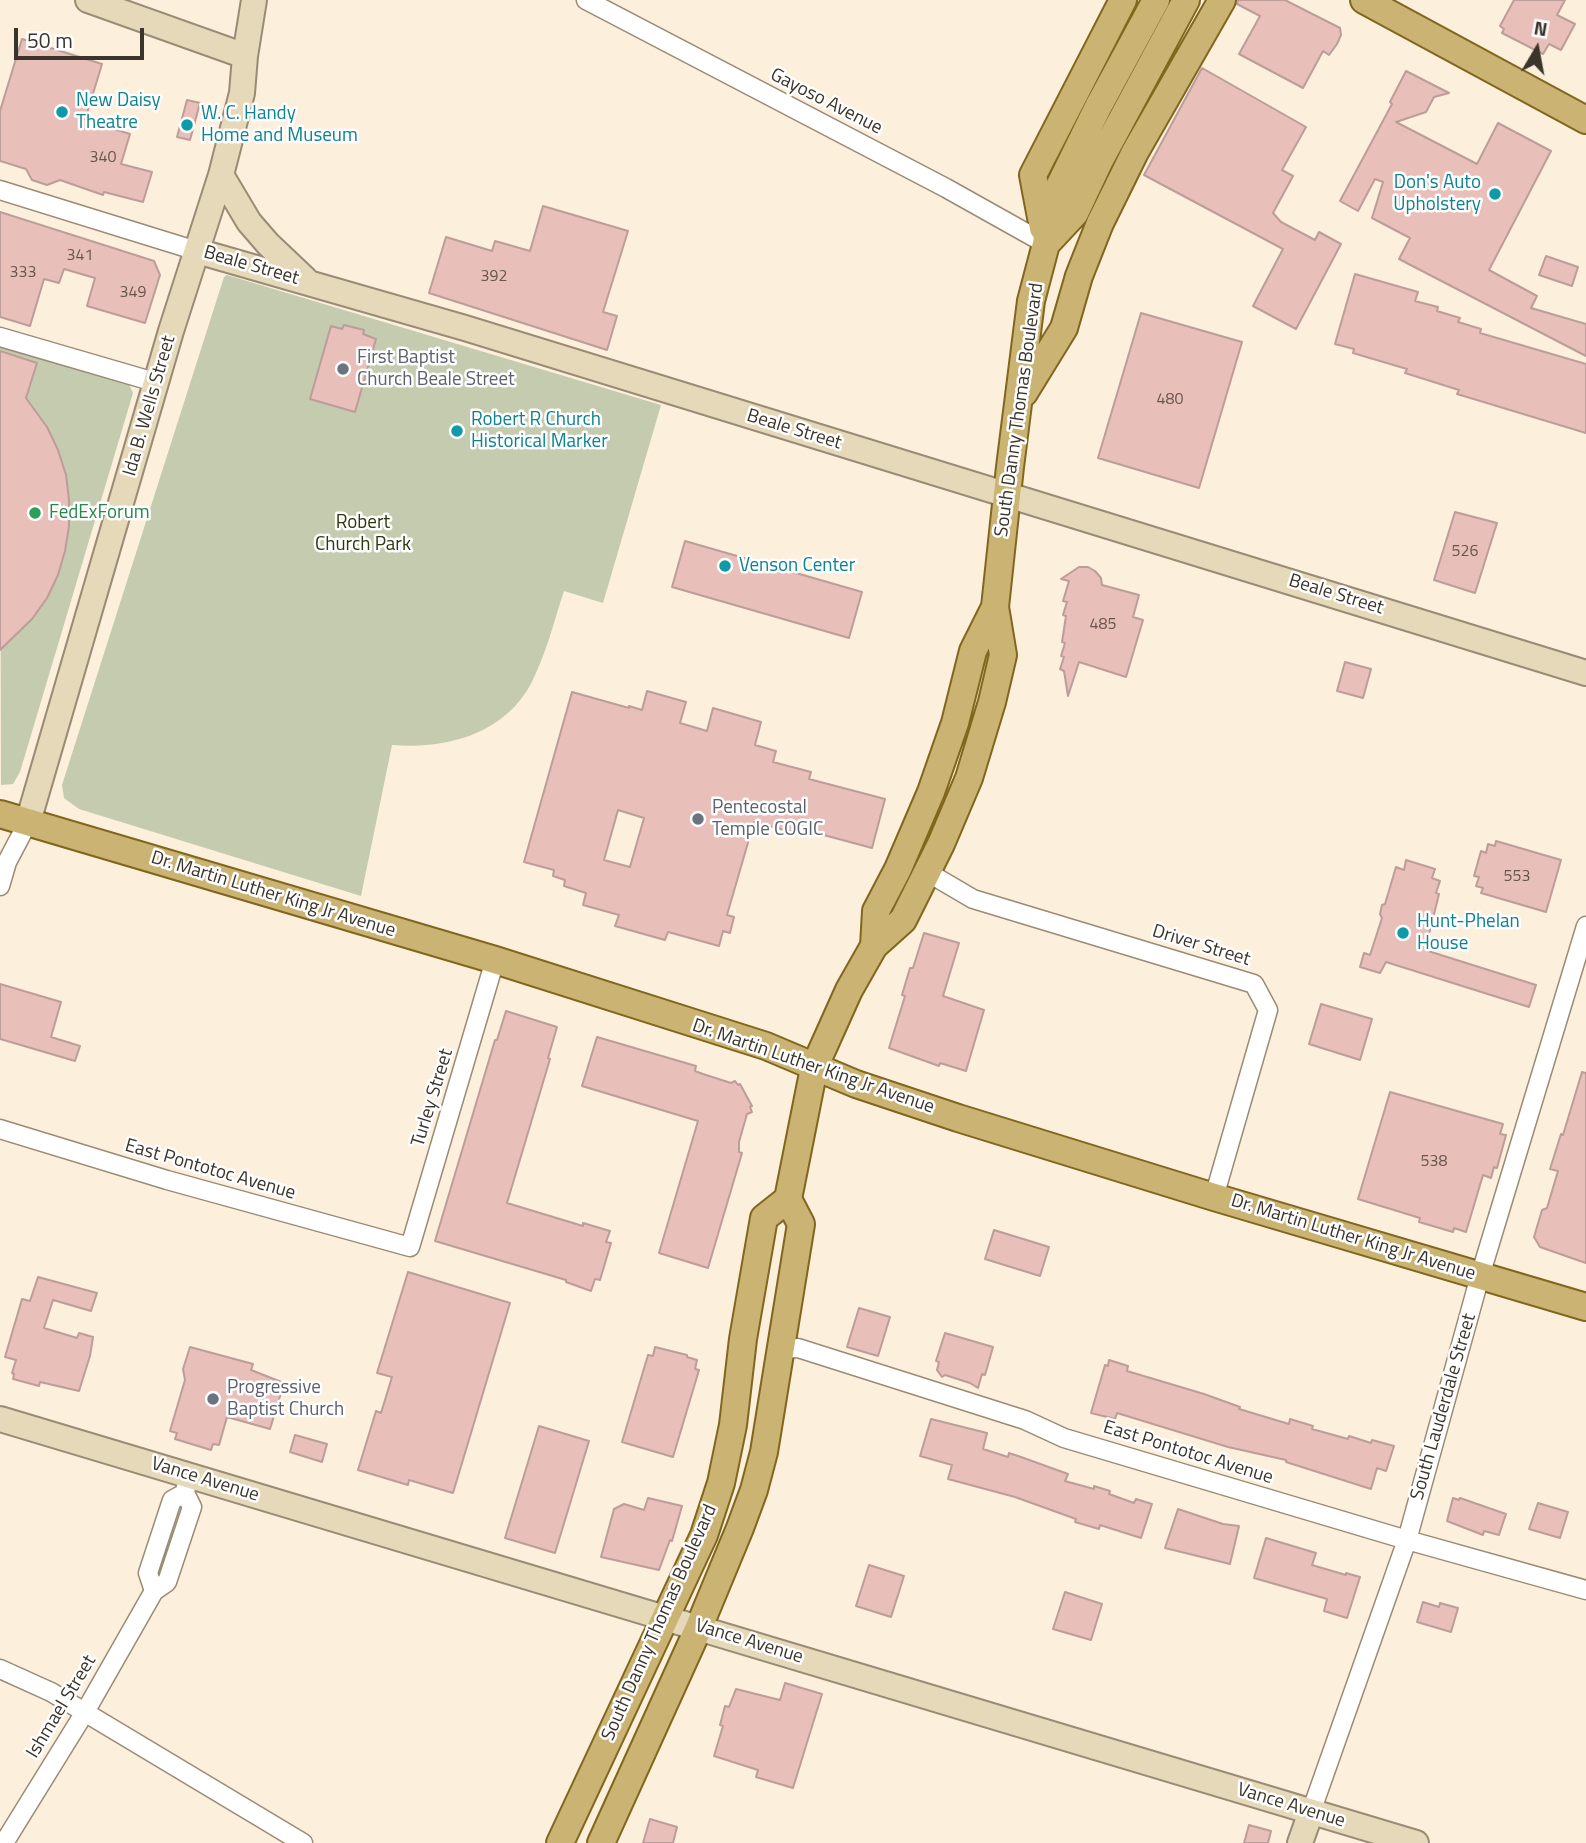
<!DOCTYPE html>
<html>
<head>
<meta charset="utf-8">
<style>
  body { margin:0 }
  #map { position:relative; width:1586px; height:1843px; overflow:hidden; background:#fcefdc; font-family:"Titillium Web",sans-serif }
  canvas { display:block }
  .north { position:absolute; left:1502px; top:14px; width:70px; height:70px; -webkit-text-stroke:5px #fefefe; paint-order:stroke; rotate:10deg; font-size:19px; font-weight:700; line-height:28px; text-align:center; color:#3a342a }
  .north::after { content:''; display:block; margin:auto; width:24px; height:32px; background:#3a342a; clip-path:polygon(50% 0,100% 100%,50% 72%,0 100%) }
  .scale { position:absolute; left:14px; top:28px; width:130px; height:32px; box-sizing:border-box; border:4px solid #3a342a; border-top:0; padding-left:9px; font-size:21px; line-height:24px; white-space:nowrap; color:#3a342a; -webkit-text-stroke:5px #fefefe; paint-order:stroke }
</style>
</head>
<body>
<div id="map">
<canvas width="1586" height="1843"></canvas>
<div class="north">N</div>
<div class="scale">50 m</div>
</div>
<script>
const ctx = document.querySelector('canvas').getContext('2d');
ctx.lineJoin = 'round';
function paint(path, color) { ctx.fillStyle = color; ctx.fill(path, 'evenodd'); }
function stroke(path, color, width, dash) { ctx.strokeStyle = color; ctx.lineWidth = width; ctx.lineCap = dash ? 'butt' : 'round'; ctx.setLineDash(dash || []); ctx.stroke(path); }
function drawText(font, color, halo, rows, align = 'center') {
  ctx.font = font + ' "Titillium Web",sans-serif'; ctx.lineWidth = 5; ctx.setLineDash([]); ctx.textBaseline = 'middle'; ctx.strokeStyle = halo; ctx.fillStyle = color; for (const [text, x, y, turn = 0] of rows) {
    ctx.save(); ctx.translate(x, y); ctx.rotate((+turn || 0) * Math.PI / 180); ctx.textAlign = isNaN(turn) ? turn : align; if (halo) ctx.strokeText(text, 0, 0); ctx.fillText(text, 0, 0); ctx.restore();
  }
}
const green = new Path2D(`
  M 227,275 L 661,405 L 603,603 L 564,591 C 555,618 548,647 536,673 C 512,732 449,750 392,745 L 361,896 L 79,809 L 64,798 L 62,785 L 224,277 Z
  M 0,343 L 128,382 L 133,393 L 20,772 L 13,784 L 1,785 Z`);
const building = new Path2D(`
  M 1238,0 L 1285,0 L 1340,28 L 1341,35 L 1337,44 L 1329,55 L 1323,51 L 1303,88 L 1239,54 L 1260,16 L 1237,4 Z
  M 1514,0 L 1565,0 L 1557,15 L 1575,24 L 1561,50 L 1549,44 L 1543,54 L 1502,33 L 1504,29 L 1500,26 Z
  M 22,39 L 102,64 L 85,120 L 130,134 L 121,164 L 152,172 L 143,202 L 104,192 L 103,195 L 60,180 L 47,185 L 32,180 L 26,169 L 0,161 L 0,111 Z
  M 1202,68 L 1306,127 L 1282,170 L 1293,176 L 1273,213 L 1281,222 L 1315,240 L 1319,232 L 1341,244 L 1296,329 L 1253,306 L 1283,249 L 1144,175 Z
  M 1406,71 L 1449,93 L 1434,97 L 1426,112 L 1396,122 L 1477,164 L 1498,123 L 1551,151 L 1489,270 L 1537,296 L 1531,308 L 1586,324 L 1586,356 L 1399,259 L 1410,238 L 1372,218 L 1383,182 L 1375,179 L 1358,211 L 1340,201 L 1392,104 L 1390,102 Z
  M 187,100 L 200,103 L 190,140 L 177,137 Z
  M 543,206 L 628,231 L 603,312 L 617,316 L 607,350 L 429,293 L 446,237 L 492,251 L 495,241 L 530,251 Z
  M 0,212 L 154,261 L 160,275 L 145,323 L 87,306 L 95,278 L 64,269 L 59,283 L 44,279 L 30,326 L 0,317 Z
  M 1546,256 L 1578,267 L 1572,286 L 1539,275 Z
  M 1355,274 L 1418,292 L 1415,301 L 1438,307 L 1437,311 L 1460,318 L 1458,322 L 1481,329 L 1480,333 L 1586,364 L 1586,433 L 1457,394 L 1459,390 L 1405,373 L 1407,369 L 1353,353 L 1354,349 L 1335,344 Z
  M 1141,313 L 1242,342 L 1199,488 L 1098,458 Z
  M 344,325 L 364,330 L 363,334 L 376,339 L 355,412 L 310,399 L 331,326 L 342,329 Z
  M 0,351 L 37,363 L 26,398 L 47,427 L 58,450 L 66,475 L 69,500 L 69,526 L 65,551 L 58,575 L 47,598 L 32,619 L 0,650 Z
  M 1455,512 L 1497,523 L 1475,593 L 1434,580 Z
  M 685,541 L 862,592 L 849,638 L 672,587 Z
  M 1079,567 L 1088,567 L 1095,571 L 1101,578 L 1102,585 L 1139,595 L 1133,617 L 1143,620 L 1126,677 L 1079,662 L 1068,696 L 1064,671 L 1060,669 L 1064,657 L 1061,656 L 1065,643 L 1062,642 L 1066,616 L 1063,615 L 1067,602 L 1063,601 L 1069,581 L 1061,579 Z
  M 1345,662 L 1371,669 L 1363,698 L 1337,691 Z
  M 647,691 L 686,702 L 680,723 L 707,731 L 713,708 L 761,722 L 755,745 L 776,751 L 773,762 L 811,772 L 809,779 L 885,799 L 872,848 L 794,827 L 792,832 L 754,822 L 727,915 L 734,917 L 730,933 L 723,931 L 719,946 L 668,932 L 665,940 L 615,926 L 619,915 L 583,905 L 586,893 L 564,886 L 565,880 L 553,876 L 554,870 L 524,862 L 572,692 L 629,708 L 629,706 L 642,710 ZM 618,810 L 644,818 L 630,867 L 604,860 Z
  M 1496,841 L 1561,860 L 1546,912 L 1481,893 L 1483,888 L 1476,886 L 1479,877 L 1474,876 L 1481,851 L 1486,853 L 1488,844 L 1495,846 Z
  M 1406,860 L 1435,869 L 1432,878 L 1440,881 L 1436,893 L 1439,894 L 1425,950 L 1536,985 L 1529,1007 L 1386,962 L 1380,973 L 1360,967 L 1364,953 L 1370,955 L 1382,918 L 1380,914 L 1382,905 L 1385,904 L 1396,867 L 1404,870 Z
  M 924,933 L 959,943 L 943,996 L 984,1010 L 966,1071 L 940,1063 L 939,1066 L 889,1048 L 905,996 L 902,995 L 910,968 L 913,968 Z
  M 0,984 L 61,1002 L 51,1037 L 80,1046 L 75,1061 L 0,1039 Z
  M 1321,1004 L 1372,1019 L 1360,1060 L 1309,1044 Z
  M 506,1011 L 557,1027 L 548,1058 L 550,1059 L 507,1203 L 583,1226 L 583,1223 L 610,1231 L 606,1242 L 611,1243 L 600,1280 L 595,1279 L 591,1291 L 566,1282 L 566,1280 L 435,1241 L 495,1040 L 497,1040 Z
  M 597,1037 L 696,1066 L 695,1071 L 703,1074 L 731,1083 L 735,1081 L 738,1085 L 740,1084 L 752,1106 L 750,1107 L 752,1112 L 747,1114 L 739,1142 L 739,1152 L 742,1153 L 708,1268 L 659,1253 L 698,1121 L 582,1086 Z
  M 1582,1072 L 1586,1073 L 1586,1263 L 1540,1247 L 1534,1237 L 1542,1210 L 1547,1208 L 1558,1171 L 1550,1169 L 1561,1134 L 1563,1135 Z
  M 1390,1092 L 1503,1124 L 1500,1134 L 1506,1135 L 1497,1168 L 1494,1167 L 1491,1178 L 1483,1175 L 1466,1232 L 1454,1228 L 1453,1232 L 1419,1222 L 1420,1218 L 1358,1199 Z
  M 994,1230 L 1049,1247 L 1040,1276 L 985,1259 Z
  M 408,1272 L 510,1303 L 453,1493 L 409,1480 L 408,1485 L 358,1470 L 376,1411 L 381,1413 L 392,1377 L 377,1373 Z
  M 38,1277 L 97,1293 L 91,1311 L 53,1300 L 44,1328 L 77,1338 L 79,1333 L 93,1337 L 90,1356 L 79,1391 L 40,1382 L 39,1386 L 13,1379 L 14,1374 L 12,1373 L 16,1360 L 5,1357 L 22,1299 L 30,1301 Z
  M 859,1308 L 890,1317 L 878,1356 L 847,1347 Z
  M 945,1333 L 993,1347 L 985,1375 L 982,1374 L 978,1388 L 970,1383 L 945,1375 L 942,1377 L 937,1370 L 939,1362 L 936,1361 Z
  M 190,1347 L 253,1364 L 251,1370 L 284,1383 L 270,1429 L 227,1417 L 219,1445 L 213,1444 L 211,1450 L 175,1439 L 177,1433 L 170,1431 L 185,1380 L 183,1369 Z
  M 655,1347 L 687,1355 L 687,1357 L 697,1360 L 695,1369 L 699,1370 L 673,1457 L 622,1442 L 648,1355 L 653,1356 Z
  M 1109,1360 L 1128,1366 L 1127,1371 L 1204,1394 L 1240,1407 L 1239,1409 L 1289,1424 L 1290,1419 L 1313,1426 L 1312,1429 L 1348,1439 L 1349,1436 L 1371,1443 L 1372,1440 L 1394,1446 L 1386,1471 L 1377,1468 L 1371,1489 L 1286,1462 L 1286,1460 L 1228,1447 L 1117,1413 L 1115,1419 L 1091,1413 L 1105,1365 L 1108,1366 Z
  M 931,1419 L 987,1433 L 983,1449 L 1008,1457 L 1009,1453 L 1021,1457 L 1068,1474 L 1065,1481 L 1094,1489 L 1094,1486 L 1110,1491 L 1109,1494 L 1134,1503 L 1136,1499 L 1152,1504 L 1141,1538 L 1100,1525 L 1099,1529 L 1075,1522 L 1076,1519 L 1015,1497 L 948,1479 L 952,1465 L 920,1456 Z
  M 539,1426 L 589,1441 L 555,1553 L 505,1538 Z
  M 295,1435 L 327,1444 L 322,1462 L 290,1452 Z
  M 648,1498 L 682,1506 L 672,1541 L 670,1540 L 659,1570 L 601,1557 L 614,1509 L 624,1504 L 644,1510 Z
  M 1453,1498 L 1459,1500 L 1460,1498 L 1506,1514 L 1499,1535 L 1484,1531 L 1483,1535 L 1447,1521 Z
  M 1538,1503 L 1568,1512 L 1560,1538 L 1529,1529 Z
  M 1178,1509 L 1223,1524 L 1239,1526 L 1230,1564 L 1165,1548 Z
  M 1266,1538 L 1316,1553 L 1312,1565 L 1346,1575 L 1346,1573 L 1360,1577 L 1347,1618 L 1324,1611 L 1327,1599 L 1254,1578 Z
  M 869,1565 L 904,1576 L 891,1617 L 856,1606 Z
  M 1065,1592 L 1102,1604 L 1091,1640 L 1053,1629 Z
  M 1423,1602 L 1439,1607 L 1440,1603 L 1458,1608 L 1451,1632 L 1417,1622 Z
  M 785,1683 L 822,1694 L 793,1788 L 756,1777 L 758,1770 L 714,1756 L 723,1726 L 720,1725 L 725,1706 L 729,1707 L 736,1689 L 780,1700 Z
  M 650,1819 L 677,1827 L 673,1843 L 643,1843 Z
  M 1249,1825 L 1271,1831 L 1268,1843 L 1244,1843 Z`);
const street = new Path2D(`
  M 586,0 L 946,188 L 1046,244
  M 0,190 L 197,251
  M 0,337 L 158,383
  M 927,872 L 973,899 L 1254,984 L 1268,1010 L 1214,1197
  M 0,886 L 7,862 L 28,822
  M 0,1129 L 167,1180 L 410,1247 L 495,960
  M 781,1349 L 798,1348 L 1025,1420 L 1064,1438 L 1407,1540 L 1586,1590
  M 154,1591 L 148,1573 L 172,1500 L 185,1493
  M 0,1669 L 51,1692 L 303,1843
  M 1311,1812 L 1407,1540 L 1480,1276 L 1586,926
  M 4,1843 L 85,1712 L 154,1591 L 167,1582 L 192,1507 L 185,1493 L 188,1475`);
const secondary = new Path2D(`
  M 88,0 L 245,56
  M 221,175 L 249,222 L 268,244 L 305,279
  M 197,251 L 465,328 L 1586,673
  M 28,822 L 171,331 L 221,175 L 242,93 L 245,56 L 254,0
  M 0,1419 L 1416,1843
  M 1300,1843 L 1311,1812`);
const primary = new Path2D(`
  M 1364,0 L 1586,120
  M 1043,228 L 1033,175 L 1123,0
  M 1046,244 L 1075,213 L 1100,160 L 1186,0
  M 1024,393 L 1064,328 L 1079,276 L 1100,223 L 1135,152 L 1222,0
  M 0,814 L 495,960 L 766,1046 L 856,1084 L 958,1118 L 1214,1197 L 1586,1307
  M 874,946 L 876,911 L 898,869 L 931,792 L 955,723 L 973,651 L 995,607
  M 560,1843 L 704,1535 L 721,1483 L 733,1425 L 743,1339 L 764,1218 L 788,1199
  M 601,1843 L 699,1627 L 740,1528 L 754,1490 L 764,1452 L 801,1224 L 788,1199 L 814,1068 L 849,990 L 874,946 L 903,920 L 941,844 L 969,778 L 992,702 L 1003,655 L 995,607 L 1010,467 L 1031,301 L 1046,244 L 1052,201 L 1098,107 L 1156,0`);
const markers = [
  [62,112,7,"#0f9aa8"],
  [187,125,7,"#0f9aa8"],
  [1495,194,7,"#0f9aa8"],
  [343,369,7,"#6b7280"],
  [457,431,7,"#0f9aa8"],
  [35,513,7,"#2e9e5b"],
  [725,566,7,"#0f9aa8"],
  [698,819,7,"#6b7280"],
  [1403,933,7,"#0f9aa8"],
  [213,1399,7,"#6b7280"]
];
const numberNames = [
  ["340",103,158],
  ["341",80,256],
  ["333",23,273],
  ["392",494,277],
  ["349",133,293],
  ["480",1170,400],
  ["526",1465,552],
  ["485",1103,625],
  ["553",1517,877],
  ["538",1434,1162]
];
const cultureNames = [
  ["New Daisy",76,101],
  ["Theatre",76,123],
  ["W. C. Handy",201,114],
  ["Home and Museum",201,136],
  ["Don's Auto",1481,183,"right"],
  ["Upholstery",1481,205,"right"],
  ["Robert R Church",471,420],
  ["Historical Marker",471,442],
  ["Venson Center",739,566],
  ["Hunt-Phelan",1417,922],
  ["House",1417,944]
];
const streetNames = [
  ["Gayoso Avenue",826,102,27],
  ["Beale Street",251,266,16],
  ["Ida B. Wells Street",150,406,-74],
  ["South Danny Thomas Boulevard",1020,410,-82],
  ["Beale Street",794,430,17],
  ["Beale Street",1336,595,17],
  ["Dr. Martin Luther King Jr Avenue",273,895,17],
  ["Driver Street",1201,946,17],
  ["Dr. Martin Luther King Jr Avenue",813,1067,19],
  ["Turley Street",433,1098,-73],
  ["East Pontotoc Avenue",210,1170,16],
  ["Dr. Martin Luther King Jr Avenue",1353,1238,17],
  ["South Lauderdale Street",1444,1407,-74],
  ["East Pontotoc Avenue",1188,1453,17],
  ["Vance Avenue",205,1480,17],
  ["South Danny Thomas Boulevard",660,1623,-66],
  ["Vance Avenue",749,1642,17],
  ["Ishmael Street",62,1707,-59],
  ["Vance Avenue",1291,1806,17]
];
const worshipNames = [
  ["First Baptist",357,358],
  ["Church Beale Street",357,380],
  ["Pentecostal",712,808],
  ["Temple COGIC",712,830],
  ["Progressive",227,1388],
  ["Baptist Church",227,1410]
];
const leisureNames = [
  ["FedExForum",49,513]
];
const parkNames = [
  ["Robert",363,523],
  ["Church Park",363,545]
];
paint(green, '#c4cbae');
paint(building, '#e9bfba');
stroke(building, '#bc9d99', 2);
stroke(street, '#9a8b75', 21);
stroke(secondary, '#9a8b75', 28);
stroke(primary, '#81661d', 30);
stroke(street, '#fff', 18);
stroke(secondary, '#e5d9b9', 24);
stroke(primary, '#cab373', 26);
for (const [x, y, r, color] of markers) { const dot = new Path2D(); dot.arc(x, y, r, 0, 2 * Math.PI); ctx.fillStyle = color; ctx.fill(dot); stroke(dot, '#fefefe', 2.5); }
drawText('16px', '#66574e', null, numberNames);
drawText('19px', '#0d838f', '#fefefe', cultureNames, 'left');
drawText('19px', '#3a342a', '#fefefe', streetNames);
drawText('19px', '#5b616d', '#fefefe', worshipNames, 'left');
drawText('19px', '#27864d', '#fefefe', leisureNames, 'left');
drawText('19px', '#2f360c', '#fefefe', parkNames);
</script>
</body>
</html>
